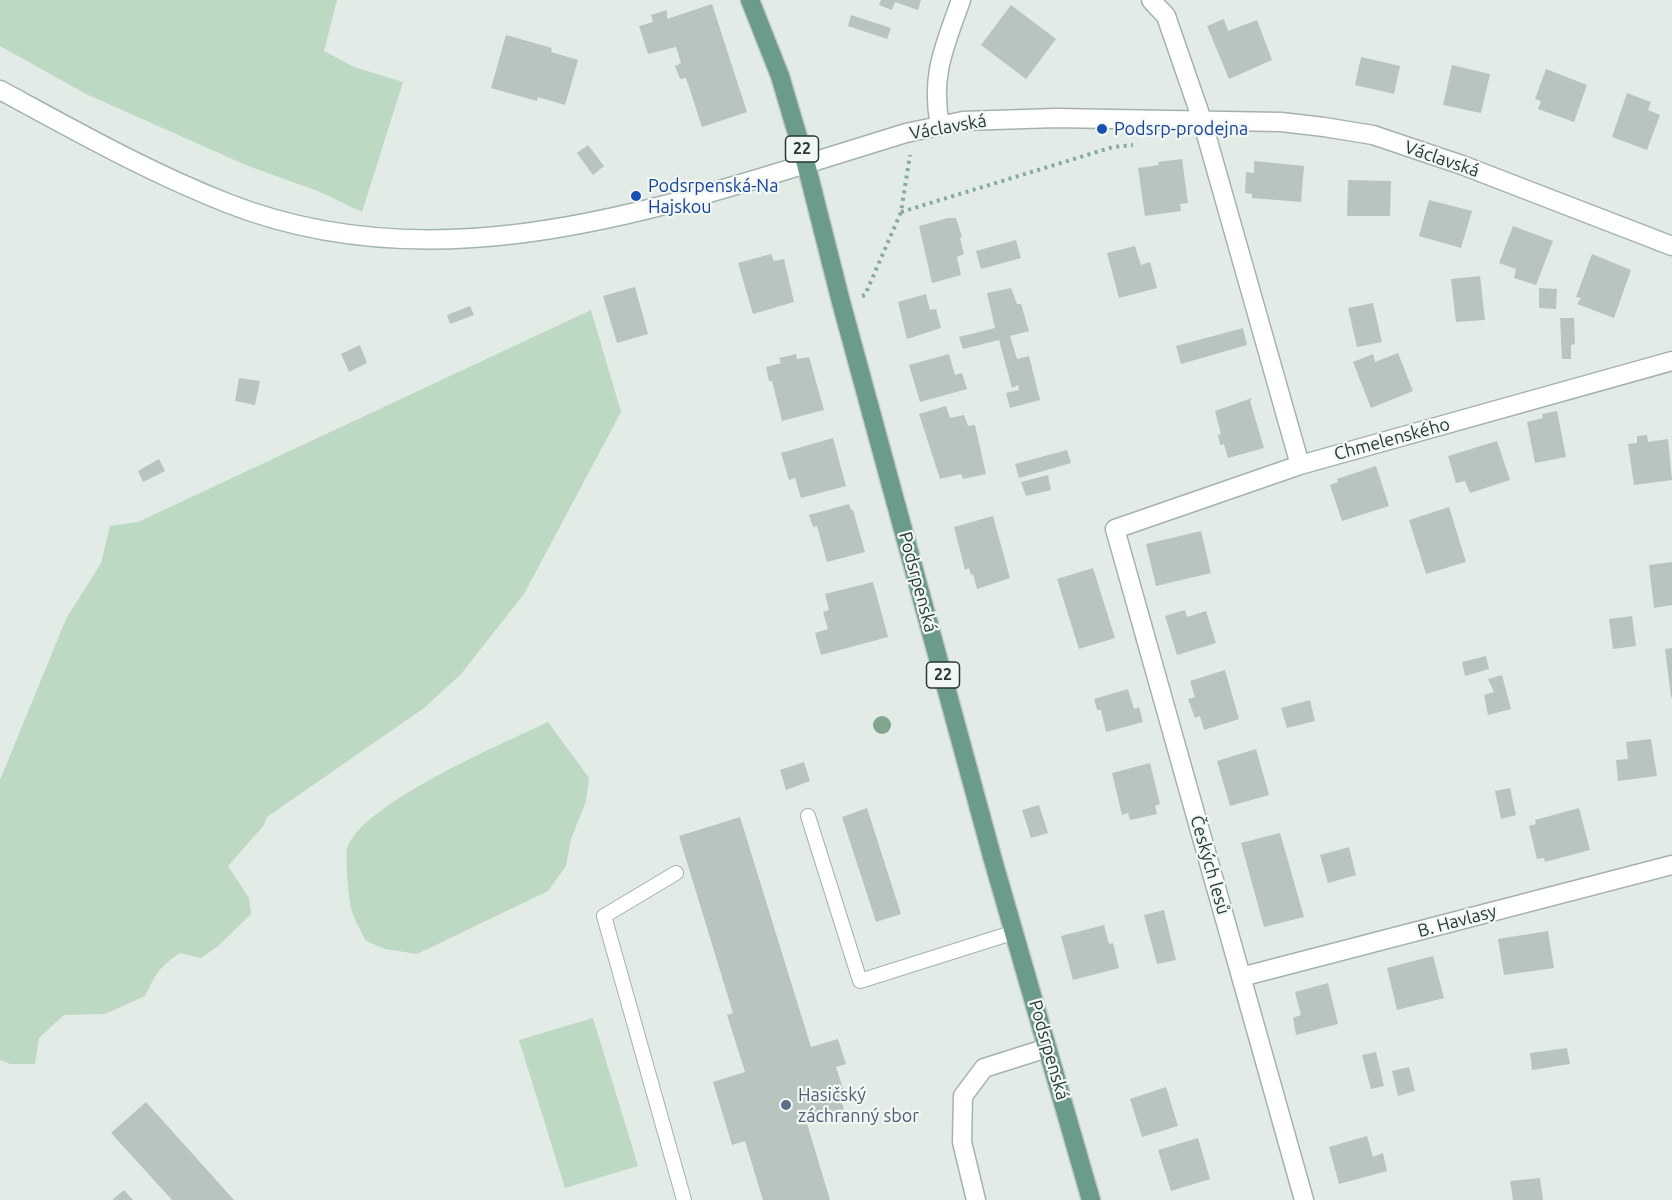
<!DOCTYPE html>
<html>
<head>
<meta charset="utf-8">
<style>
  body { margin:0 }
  canvas { display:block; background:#e2ebe6 }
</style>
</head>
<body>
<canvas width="1672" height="1200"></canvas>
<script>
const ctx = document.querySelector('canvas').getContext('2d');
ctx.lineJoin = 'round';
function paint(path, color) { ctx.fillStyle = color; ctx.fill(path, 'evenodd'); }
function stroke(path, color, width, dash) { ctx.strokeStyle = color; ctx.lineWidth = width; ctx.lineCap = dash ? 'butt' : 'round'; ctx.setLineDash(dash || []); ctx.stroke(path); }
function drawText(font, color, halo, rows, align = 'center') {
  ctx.font = font + ' Ubuntu,sans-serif'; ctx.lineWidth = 4.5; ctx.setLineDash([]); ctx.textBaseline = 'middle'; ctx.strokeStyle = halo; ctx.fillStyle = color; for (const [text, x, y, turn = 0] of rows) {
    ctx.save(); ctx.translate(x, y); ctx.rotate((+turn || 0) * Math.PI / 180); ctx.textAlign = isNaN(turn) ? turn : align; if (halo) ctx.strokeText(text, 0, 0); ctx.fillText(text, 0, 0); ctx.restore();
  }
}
const green = new Path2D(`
  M 0,0 L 337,0 L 324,51 L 354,67 L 403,82 L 362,212 L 318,191 L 248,166 L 86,94 L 0,46 Z
  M 591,310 L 621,412 L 524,594 L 461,674 L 424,708 L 267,817 L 264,825 L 228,866 L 249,898 L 251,914 L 218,946 L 201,958 L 180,953 C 160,966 155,975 145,996 L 105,1014 L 64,1015 L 39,1038 L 35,1064 L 10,1064 L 0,1060 L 0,780 L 66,619 L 101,563 L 110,526 L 138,522 Z
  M 548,722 L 589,778 L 586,801 L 571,839 L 566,866 L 548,891 L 417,954 L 385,949 L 366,941 C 361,931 354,920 351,908 C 349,902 345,855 347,849 C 360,804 504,743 548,722 Z
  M 593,1018 L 638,1166 L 565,1188 L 519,1040 Z`);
const building = new Path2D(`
  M 881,0 L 921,0 L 918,10 L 895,2 L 892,10 L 879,5 Z
  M 712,4 L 747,112 L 702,127 L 686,78 L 680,79 L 675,66 L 681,63 L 676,47 L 648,54 L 639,26 L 653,22 L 651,15 L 667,10 L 667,19 Z
  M 1011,5 L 1056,39 L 1026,79 L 981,45 Z
  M 851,15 L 891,28 L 887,39 L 848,26 Z
  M 1224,19 L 1228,31 L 1257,20 L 1272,60 L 1229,79 L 1207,26 Z
  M 506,35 L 552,48 L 551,52 L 578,60 L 565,105 L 538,97 L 537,101 L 491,88 Z
  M 1361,57 L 1400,66 L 1394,94 L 1355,85 Z
  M 1452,65 L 1490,74 L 1481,113 L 1443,105 Z
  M 1546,69 L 1587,85 L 1574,122 L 1538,109 L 1541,101 L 1535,99 Z
  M 1627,93 L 1651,102 L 1648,110 L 1660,115 L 1647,150 L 1612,137 Z
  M 588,145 L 604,166 L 593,175 L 577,153 Z
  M 1182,159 L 1188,203 L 1180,204 L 1181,211 L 1145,216 L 1138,168 L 1159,165 L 1158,162 Z
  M 1254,161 L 1304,166 L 1301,202 L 1252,198 L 1252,194 L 1245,193 L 1246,172 L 1254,173 Z
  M 1348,180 L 1391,181 L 1390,216 L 1347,216 Z
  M 1429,200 L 1472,211 L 1461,248 L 1419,236 Z
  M 948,218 L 956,218 L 962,237 L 960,238 L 964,254 L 957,257 L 961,275 L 932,283 L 919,226 Z
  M 1513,226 L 1553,241 L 1536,285 L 1514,278 L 1516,269 L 1499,263 Z
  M 1016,240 L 1021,258 L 981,269 L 976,251 Z
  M 1135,246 L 1141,265 L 1150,262 L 1157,288 L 1119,298 L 1107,253 Z
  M 771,254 L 774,261 L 784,259 L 794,302 L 753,314 L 738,263 Z
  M 1592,254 L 1631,270 L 1614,318 L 1577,304 L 1581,298 L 1576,297 Z
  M 1480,276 L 1485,320 L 1456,322 L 1451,279 Z
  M 635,287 L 648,334 L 617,343 L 603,296 Z
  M 1011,288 L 1017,304 L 1021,304 L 1029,331 L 1010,336 L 1017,359 L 1029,356 L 1040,400 L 1010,408 L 1006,393 L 1019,390 L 1018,385 L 1012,388 L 999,340 L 963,349 L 959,337 L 995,328 L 987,293 Z
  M 1539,288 L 1557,289 L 1556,309 L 1539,308 Z
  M 926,294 L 930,310 L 936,309 L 941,328 L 907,339 L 898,302 Z
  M 1373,303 L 1382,342 L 1357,347 L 1348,308 Z
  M 470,306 L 474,315 L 450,324 L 447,315 Z
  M 1560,318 L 1574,318 L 1575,344 L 1571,345 L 1571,359 L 1562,359 Z
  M 1243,328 L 1247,345 L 1181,364 L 1176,346 Z
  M 360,345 L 367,363 L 349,372 L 341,354 Z
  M 1398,353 L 1413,391 L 1371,408 L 1353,362 L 1373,354 L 1375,362 Z
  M 796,354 L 797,359 L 809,357 L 824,410 L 782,421 L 772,381 L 769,381 L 766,367 L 781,363 L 779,358 Z
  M 949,354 L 955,375 L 962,373 L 967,389 L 920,402 L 909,365 Z
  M 239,378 L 260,381 L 255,405 L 235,401 Z
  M 1252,398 L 1250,401 L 1264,448 L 1228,458 L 1224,444 L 1220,445 L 1218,435 L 1221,434 L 1215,411 Z
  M 946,406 L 950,418 L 964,415 L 968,426 L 975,425 L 986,474 L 963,479 L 961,474 L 940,479 L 919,414 Z
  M 1557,411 L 1566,457 L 1535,463 L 1527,422 L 1543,418 L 1542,414 Z
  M 1647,435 L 1648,442 L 1668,439 L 1672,480 L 1634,485 L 1628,444 L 1637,443 L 1637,436 Z
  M 833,438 L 846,486 L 801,498 L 795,478 L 789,480 L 781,453 Z
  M 1497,441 L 1510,480 L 1470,493 L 1465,481 L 1456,483 L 1448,456 Z
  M 1067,450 L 1071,463 L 1019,478 L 1015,464 Z
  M 159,459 L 165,471 L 143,482 L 138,471 Z
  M 1376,466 L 1389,506 L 1342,521 L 1330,485 L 1338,482 L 1337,479 Z
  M 1048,475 L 1051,490 L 1026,496 L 1021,482 Z
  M 849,504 L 851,510 L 853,510 L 865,552 L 827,562 L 817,526 L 813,527 L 809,515 Z
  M 1449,507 L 1466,562 L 1426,574 L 1409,520 Z
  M 993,516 L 1010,578 L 977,589 L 973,574 L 971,575 L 969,568 L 965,570 L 954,527 Z
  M 1201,531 L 1211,573 L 1156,586 L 1146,544 Z
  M 1672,562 L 1672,605 L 1654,608 L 1649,565 Z
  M 1093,568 L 1115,638 L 1079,649 L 1057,579 Z
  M 873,582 L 888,637 L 821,655 L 815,633 L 828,629 L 823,612 L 829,610 L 825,594 Z
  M 1185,610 L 1187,617 L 1206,611 L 1216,643 L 1177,655 L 1165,616 Z
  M 1632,616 L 1636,646 L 1613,649 L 1609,619 Z
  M 1672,648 L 1672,697 L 1671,697 L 1665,649 Z
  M 1486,656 L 1489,669 L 1465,676 L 1462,662 Z
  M 1225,670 L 1239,719 L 1204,730 L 1200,716 L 1195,718 L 1188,699 L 1195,697 L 1190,681 Z
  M 1502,675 L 1511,709 L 1488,715 L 1484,695 L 1494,692 L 1488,679 Z
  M 1128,689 L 1134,709 L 1139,707 L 1143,722 L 1106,732 L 1101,710 L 1097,710 L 1094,699 Z
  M 1310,700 L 1315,721 L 1287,728 L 1281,708 Z
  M 1651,739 L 1657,776 L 1618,781 L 1616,760 L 1628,759 L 1626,742 Z
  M 1256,749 L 1269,795 L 1230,806 L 1217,761 Z
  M 804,762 L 810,781 L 786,790 L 780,770 Z
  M 1150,763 L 1160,804 L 1155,806 L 1157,814 L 1130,820 L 1128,813 L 1122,815 L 1112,773 Z
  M 1510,788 L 1516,815 L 1501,819 L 1495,791 Z
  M 1039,805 L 1048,833 L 1031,838 L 1022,810 Z
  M 867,808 L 901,914 L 876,922 L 842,817 Z
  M 1579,808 L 1590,850 L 1545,862 L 1544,858 L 1537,859 L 1529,826 L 1536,824 L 1535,820 Z
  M 740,817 L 811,1047 L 838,1039 L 846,1064 L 836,1067 L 846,1098 L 841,1100 L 844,1109 L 806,1120 L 830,1200 L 763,1200 L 745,1141 L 732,1145 L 713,1082 L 745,1072 L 727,1015 L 733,1013 L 679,836 Z
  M 1280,833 L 1304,917 L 1264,927 L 1241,843 Z
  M 1349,847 L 1356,875 L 1328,883 L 1320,855 Z
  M 1164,910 L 1176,960 L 1157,964 L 1144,915 Z
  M 1104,925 L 1109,944 L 1113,943 L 1119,968 L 1073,980 L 1061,936 Z
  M 1548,931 L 1554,968 L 1504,975 L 1498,939 Z
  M 1433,956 L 1444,998 L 1397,1010 L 1387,968 Z
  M 1328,983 L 1338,1024 L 1296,1035 L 1293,1018 L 1301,1015 L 1295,992 Z
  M 1567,1048 L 1570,1064 L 1532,1070 L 1530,1053 Z
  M 1376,1052 L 1384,1086 L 1371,1089 L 1362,1055 Z
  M 1409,1067 L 1415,1091 L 1398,1096 L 1392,1071 Z
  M 1166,1087 L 1178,1126 L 1142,1137 L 1130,1099 Z
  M 146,1102 L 234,1200 L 172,1200 L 111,1133 Z
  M 1367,1136 L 1373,1157 L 1383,1153 L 1387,1171 L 1339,1184 L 1329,1147 Z
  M 1198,1138 L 1210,1179 L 1171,1191 L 1158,1150 Z
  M 1540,1178 L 1543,1200 L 1513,1200 L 1510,1181 Z
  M 124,1190 L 133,1200 L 112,1200 Z`);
const path = new Path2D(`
  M 901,212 L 1113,147 L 1133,145
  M 862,296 L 865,295 L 901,212 L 910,155`);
const lane = new Path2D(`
  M 808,816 L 860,981 L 1015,932
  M 676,873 L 604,916 L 684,1200`);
const street = new Path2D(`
  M 1151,0 L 1166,16 L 1202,120 L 1300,465
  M 940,125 C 930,76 945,45 961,0
  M 806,164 L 906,133 L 963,121 L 1056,118 L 1281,122 L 1324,127 L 1373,135 L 1462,165 L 1672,246
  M 1241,977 L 1672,865
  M 976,1200 L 962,1142 L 963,1096 L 984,1068 L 1047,1048
  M 1304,1200 L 1115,529 L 1300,465 L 1672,361`);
const secondary = new Path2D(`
  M 0,90 C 74,130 148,172 227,203 C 419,279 619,222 806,164`);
const primary = new Path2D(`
  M 750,0 L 780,76 L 806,164 L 841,302 L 993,860 L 1091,1200`);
const trees = [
  [882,725]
];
const markers = [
  [1102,129,6,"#1a4fb4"],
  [636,196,6,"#1a4fb4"],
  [786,1105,6,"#5c6f8a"]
];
const shields = [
  [802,149,33],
  [943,675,33]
];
const shieldNames = [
  ["22",802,149],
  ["22",943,675]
];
const streetNames = [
  ["Václavská",948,127,-10],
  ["Václavská",1442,159,19],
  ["Chmelenského",1392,439,-15],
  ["Podsrpenská",918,582,75],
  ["Českých lesů",1210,865,74],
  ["B. Havlasy",1457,921,-15],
  ["Podsrpenská",1049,1050,74]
];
const transitNames = [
  ["Podsrp-prodejna",1114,129],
  ["Podsrpenská-Na",648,186],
  ["Hajskou",648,207]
];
const serviceNames = [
  ["Hasičský",798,1095],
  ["záchranný sbor",798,1116]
];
paint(green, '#bdd9c3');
paint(building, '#b8c5bf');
stroke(lane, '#a5b2ac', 16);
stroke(street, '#a5b2ac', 21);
stroke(secondary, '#a2b5ad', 21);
stroke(primary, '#c2c8c6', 21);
stroke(path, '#86ab9c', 4, [3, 4.5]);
stroke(lane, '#fff', 14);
stroke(street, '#fff', 18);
stroke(secondary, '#fff', 18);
stroke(primary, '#6b9b8b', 18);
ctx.fillStyle = '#81a58d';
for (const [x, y] of trees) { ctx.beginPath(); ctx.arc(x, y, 9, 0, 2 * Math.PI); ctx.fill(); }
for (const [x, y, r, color] of markers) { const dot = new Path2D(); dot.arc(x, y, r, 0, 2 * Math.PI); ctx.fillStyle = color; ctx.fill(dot); stroke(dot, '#f2f7f4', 2); }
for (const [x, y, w] of shields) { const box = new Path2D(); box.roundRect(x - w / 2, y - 13, w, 26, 4.5); ctx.fillStyle = '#f2f7f4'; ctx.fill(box); stroke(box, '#243a32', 1.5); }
drawText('bold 16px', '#243a32', null, shieldNames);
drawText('18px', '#243a32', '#f2f7f4', streetNames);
drawText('18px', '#164399', '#f2f7f4', transitNames, 'left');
drawText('18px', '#4e5e75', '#f2f7f4', serviceNames, 'left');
</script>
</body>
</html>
